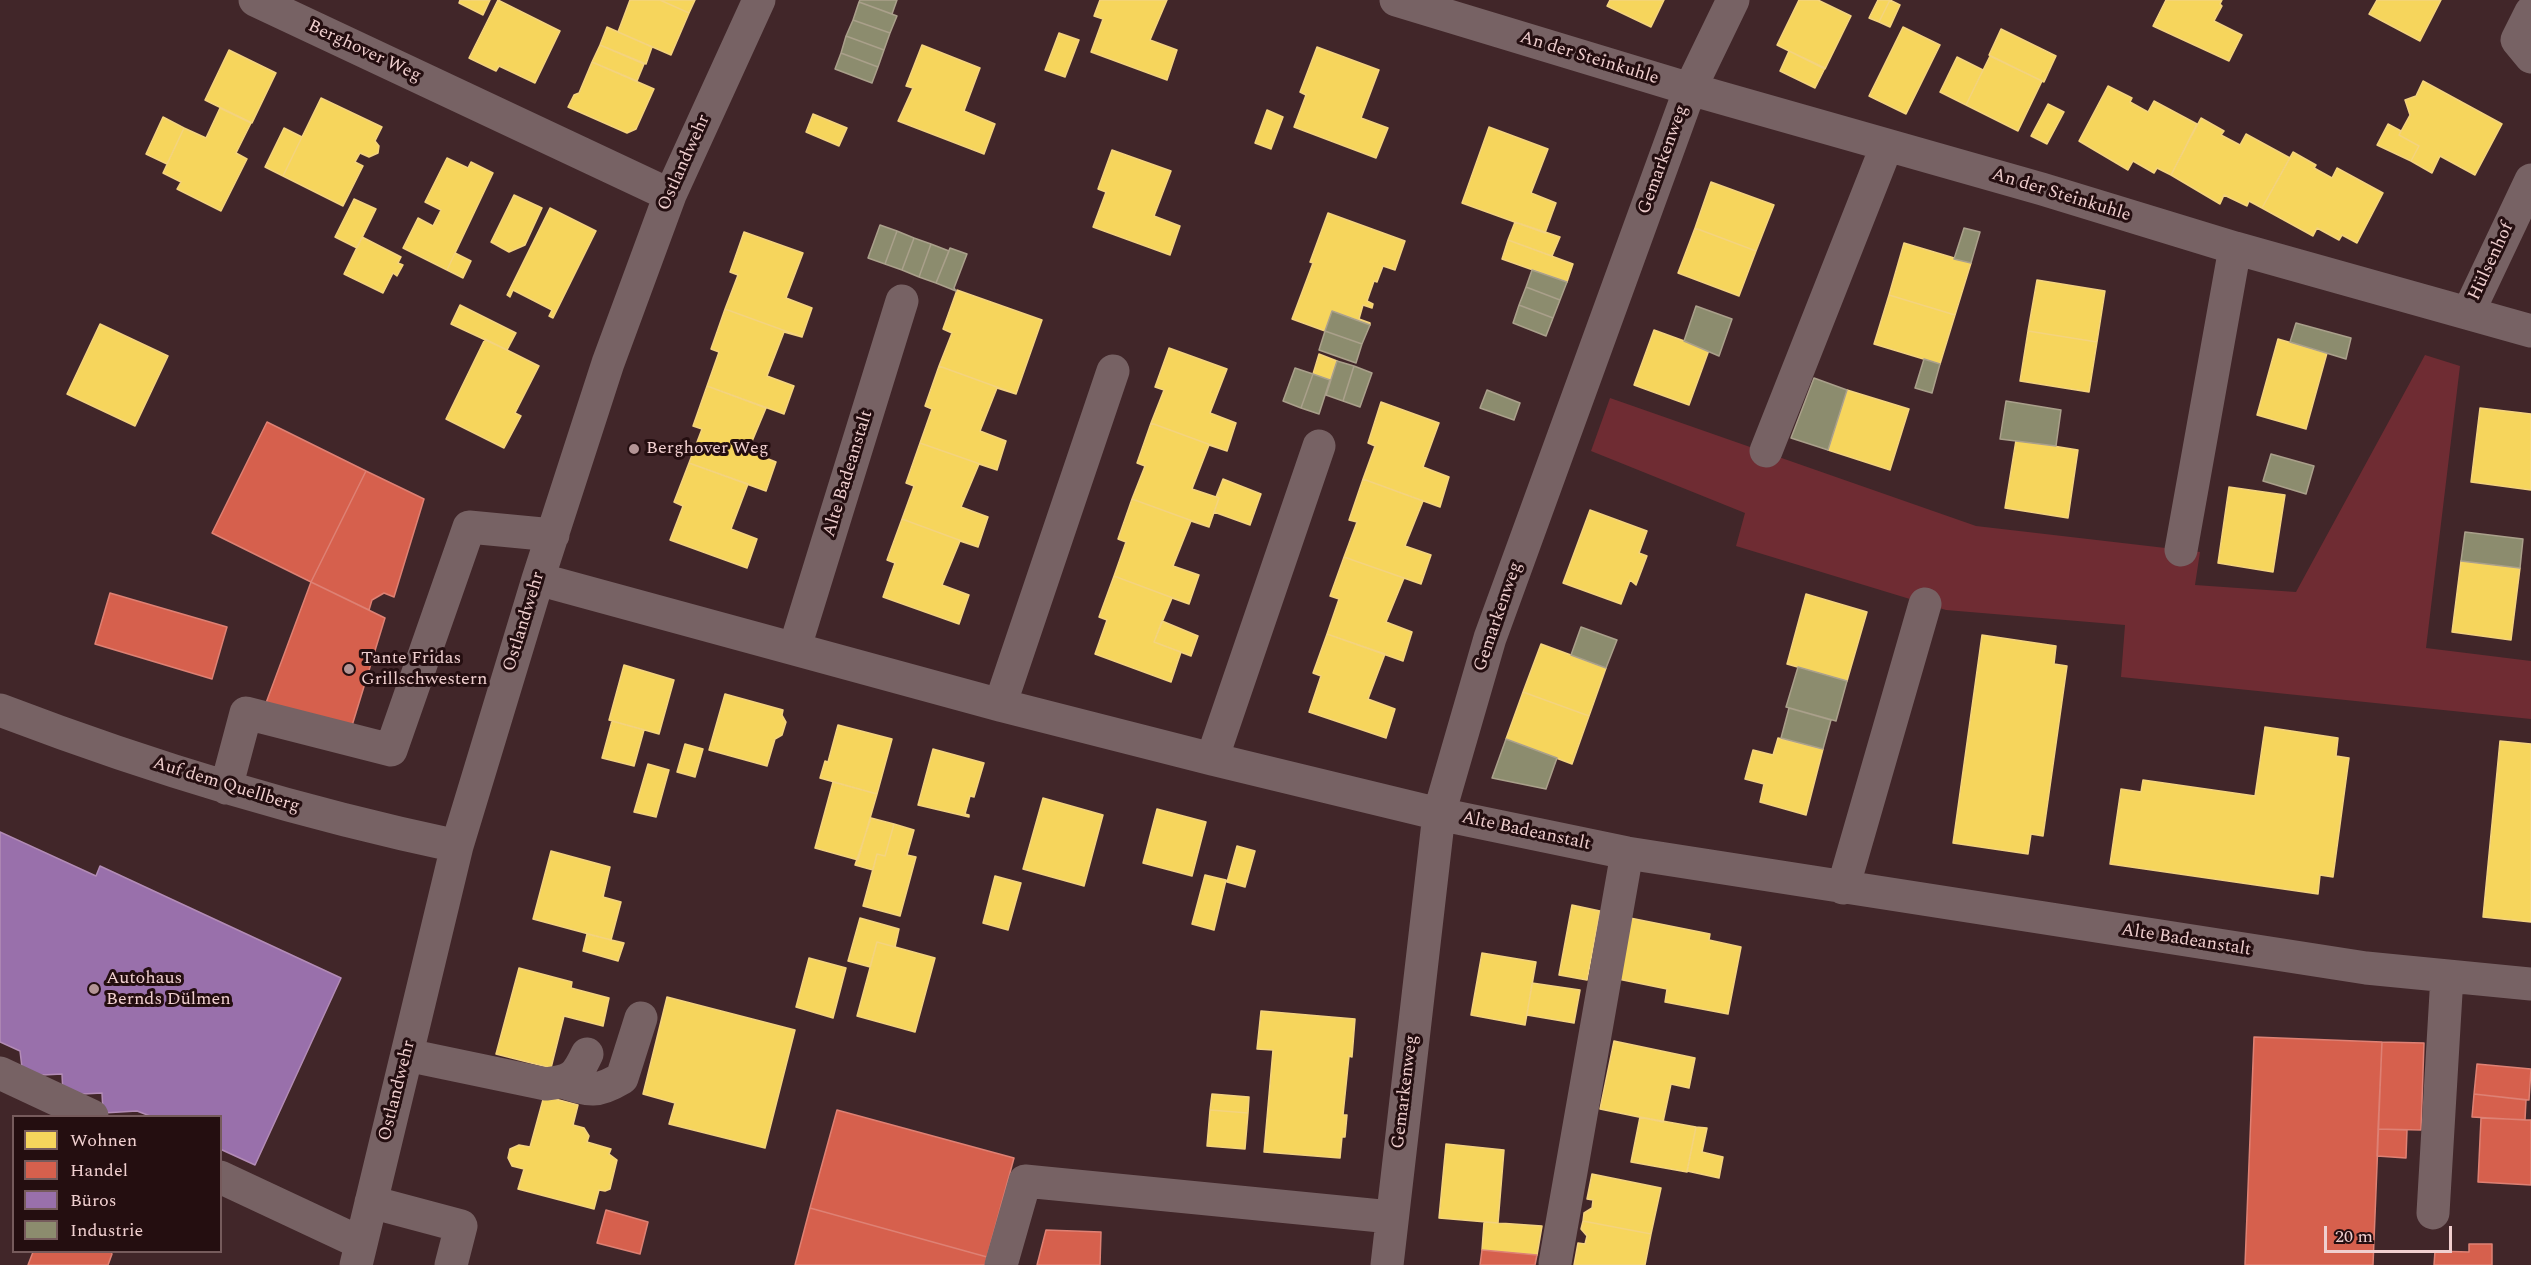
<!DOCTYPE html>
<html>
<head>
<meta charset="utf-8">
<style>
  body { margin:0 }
  #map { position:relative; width:2531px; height:1265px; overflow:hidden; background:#412629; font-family:Spectral,serif }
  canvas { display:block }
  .legend { position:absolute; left:12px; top:1115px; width:210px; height:138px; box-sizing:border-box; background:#240e10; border:2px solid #765b5c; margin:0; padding:8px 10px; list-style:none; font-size:18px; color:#f0cfcf }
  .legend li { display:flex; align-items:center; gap:12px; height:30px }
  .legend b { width:30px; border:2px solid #765b5c }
  .scale { position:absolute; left:2324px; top:1226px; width:128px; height:27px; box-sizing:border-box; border:3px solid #f0cfcf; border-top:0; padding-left:8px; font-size:18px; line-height:21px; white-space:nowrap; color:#f0cfcf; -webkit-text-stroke:4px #240e10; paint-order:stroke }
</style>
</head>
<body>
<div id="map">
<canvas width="2531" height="1265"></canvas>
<ul class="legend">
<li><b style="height:16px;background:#f6d55c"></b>Wohnen</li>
<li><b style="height:16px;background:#d6604d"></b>Handel</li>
<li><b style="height:16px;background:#9970ab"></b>Büros</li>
<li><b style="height:16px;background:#8c8c6e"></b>Industrie</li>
</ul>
<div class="scale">20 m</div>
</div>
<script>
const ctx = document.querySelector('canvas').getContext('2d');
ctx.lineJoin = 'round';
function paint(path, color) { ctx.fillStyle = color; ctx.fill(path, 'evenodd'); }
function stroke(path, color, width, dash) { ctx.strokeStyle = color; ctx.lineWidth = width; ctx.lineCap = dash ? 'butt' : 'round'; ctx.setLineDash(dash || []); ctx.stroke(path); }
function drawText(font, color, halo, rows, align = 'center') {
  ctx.font = font + ' Spectral,serif'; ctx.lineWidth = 6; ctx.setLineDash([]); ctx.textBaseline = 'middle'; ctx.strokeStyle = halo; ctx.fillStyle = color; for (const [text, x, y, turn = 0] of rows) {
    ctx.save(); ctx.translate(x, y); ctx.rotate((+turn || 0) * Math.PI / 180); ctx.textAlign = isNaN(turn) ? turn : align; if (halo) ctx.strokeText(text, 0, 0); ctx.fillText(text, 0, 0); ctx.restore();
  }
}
const green = new Path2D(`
  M 2425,355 L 2460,366 L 2426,648 L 2531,661 L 2531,719 L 2121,677 L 2125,625 L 1946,610 L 1736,546 L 1745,513 L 1591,451 L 1610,398 L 1976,526 L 2200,552 L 2195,585 L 2296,592 Z`);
const homes = new Path2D(`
  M 460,0 L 490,0 L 483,15 L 459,3 Z
  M 498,0 L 560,31 L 535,83 L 499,66 L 496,71 L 469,58 Z
  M 630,0 L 660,0 L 689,13 L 671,55 L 618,32 Z
  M 660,0 L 695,0 L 689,13 Z
  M 1100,0 L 1167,0 L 1150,40 L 1177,50 L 1167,80 L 1091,52 L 1103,19 L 1094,16 Z
  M 1610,0 L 1664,0 L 1651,27 L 1607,6 Z
  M 1799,0 L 1818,0 L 1851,16 L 1825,69 L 1777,45 Z
  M 1878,0 L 1890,0 L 1879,22 L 1869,18 Z
  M 1890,0 L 1900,5 L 1890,27 L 1879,22 Z
  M 2166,0 L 2222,0 L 2220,4 L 2222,6 L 2214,21 L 2242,35 L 2229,61 L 2153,26 Z
  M 2377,0 L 2441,0 L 2420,41 L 2369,14 Z
  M 607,27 L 652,47 L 646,64 L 600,45 Z
  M 1903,27 L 1940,45 L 1906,114 L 1869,96 Z
  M 2001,29 L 2056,56 L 2044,82 L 1989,55 Z
  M 1059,33 L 1079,40 L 1065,77 L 1045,70 Z
  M 600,45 L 644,64 L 637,81 L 592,62 Z
  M 922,45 L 980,68 L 964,111 L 995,124 L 984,154 L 898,121 L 913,88 L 906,86 Z
  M 1317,47 L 1379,70 L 1361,118 L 1388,128 L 1376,158 L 1294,127 L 1306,95 L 1300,92 Z
  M 229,50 L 276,73 L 252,123 L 205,100 Z
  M 1789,51 L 1825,68 L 1815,88 L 1780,71 Z
  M 1990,56 L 2042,81 L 2018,131 L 1966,105 Z
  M 1957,57 L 1983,70 L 1966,105 L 1940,92 Z
  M 592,62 L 654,89 L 636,129 L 627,133 L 568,107 L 574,95 L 579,93 Z
  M 2423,81 L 2502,124 L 2475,175 L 2440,156 L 2432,173 L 2411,161 L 2419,146 L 2399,135 L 2410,115 L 2405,100 L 2416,96 Z
  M 2108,86 L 2132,98 L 2130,102 L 2148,112 L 2154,101 L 2197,124 L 2171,175 L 2157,168 L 2154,173 L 2133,161 L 2128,170 L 2079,141 Z
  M 321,98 L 382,127 L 375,141 L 379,146 L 378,153 L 369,157 L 360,153 L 355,162 L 363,166 L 343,206 L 283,176 Z
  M 2048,104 L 2064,112 L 2047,144 L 2031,136 Z
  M 220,108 L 251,123 L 236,153 L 247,159 L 221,211 L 177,189 L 181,182 L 163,173 L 184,128 L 206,138 Z
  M 1267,110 L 1283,117 L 1271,149 L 1255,143 Z
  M 813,114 L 847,128 L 839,146 L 806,132 Z
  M 163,117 L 184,128 L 167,164 L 146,154 Z
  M 2201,118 L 2224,131 L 2221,135 L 2240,145 L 2246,134 L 2290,158 L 2262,208 L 2249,201 L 2247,206 L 2224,195 L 2220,204 L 2171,175 Z
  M 2388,124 L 2401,131 L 2399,135 L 2419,146 L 2411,161 L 2377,145 Z
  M 1489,127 L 1548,149 L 1531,193 L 1556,203 L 1545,233 L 1462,203 Z
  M 284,128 L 302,137 L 283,176 L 265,167 Z
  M 1112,150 L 1171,171 L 1154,216 L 1180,226 L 1170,255 L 1093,227 L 1106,192 L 1098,189 Z
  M 2293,152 L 2316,165 L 2314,168 L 2332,178 L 2337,168 L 2383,193 L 2357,243 L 2342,235 L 2339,240 L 2317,228 L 2313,236 L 2262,208 Z
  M 447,158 L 468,168 L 471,162 L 493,173 L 447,270 L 403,248 L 418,218 L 433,226 L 441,210 L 425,202 Z
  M 1711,182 L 1774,205 L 1756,251 L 1695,228 Z
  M 514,195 L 542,208 L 525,245 L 509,252 L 491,242 Z
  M 354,199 L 376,209 L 357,248 L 335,237 Z
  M 550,208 L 596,231 L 553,318 L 549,316 L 552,310 L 513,290 L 510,297 L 507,295 Z
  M 1328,213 L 1405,241 L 1395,270 L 1383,266 L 1377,282 L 1374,281 L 1367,301 L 1373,304 L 1372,308 L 1363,305 L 1359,319 L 1370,323 L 1370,325 L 1332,311 L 1325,331 L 1292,319 L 1313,263 L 1310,262 Z
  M 1515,222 L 1560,237 L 1552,256 L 1508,240 Z
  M 1695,228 L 1756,251 L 1739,296 L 1678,273 Z
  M 744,232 L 803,253 L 786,298 L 812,308 L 802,337 L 725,309 L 738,275 L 730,272 Z
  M 362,237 L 401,257 L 398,263 L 403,265 L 397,276 L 393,273 L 383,293 L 344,274 Z
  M 1508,240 L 1573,264 L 1567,282 L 1502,259 Z
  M 1904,243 L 1971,263 L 1955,315 L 1889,295 Z
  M 455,253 L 471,261 L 463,278 L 447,270 Z
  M 2037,280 L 2105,291 L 2097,342 L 2028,331 Z
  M 957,290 L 1042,320 L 1016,394 L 939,366 L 952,333 L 943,329 Z
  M 1889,295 L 1955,315 L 1940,364 L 1874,344 Z
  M 460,305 L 516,333 L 507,350 L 451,324 Z
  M 725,309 L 802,337 L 784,332 L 767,376 L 794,386 L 784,414 L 707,386 L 719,352 L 711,349 Z
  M 100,324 L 168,356 L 135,426 L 67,394 Z
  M 1654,330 L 1709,350 L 1689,405 L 1634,385 Z
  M 2028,331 L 2097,342 L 2089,392 L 2020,381 Z
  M 485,339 L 539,366 L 515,413 L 521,416 L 504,448 L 446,419 Z
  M 2278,339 L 2327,353 L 2306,429 L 2257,415 Z
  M 1169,348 L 1227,369 L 1210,413 L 1236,423 L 1227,451 L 1151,423 L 1164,390 L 1155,387 Z
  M 1319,354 L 1337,361 L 1330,380 L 1313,374 Z
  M 939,366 L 1016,394 L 997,388 L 980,431 L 1006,441 L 997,470 L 920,443 L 932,409 L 925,406 Z
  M 707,386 L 766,408 L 748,451 L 776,462 L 766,491 L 689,463 L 702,429 L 693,426 Z
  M 1847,390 L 1909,409 L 1890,470 L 1828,450 Z
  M 1381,402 L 1439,423 L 1423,467 L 1449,477 L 1440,507 L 1363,479 L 1375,446 L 1368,443 Z
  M 2480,408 L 2531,414 L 2531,490 L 2471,482 Z
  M 1151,423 L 1227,451 L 1209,445 L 1192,489 L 1219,498 L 1209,527 L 1132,499 L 1145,466 L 1137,463 Z
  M 2016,440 L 2078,450 L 2068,518 L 2005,508 Z
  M 920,443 L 997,470 L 979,464 L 961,507 L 988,517 L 978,547 L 902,519 L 914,486 L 906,483 Z
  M 689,463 L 748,484 L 731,529 L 757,539 L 747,568 L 670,540 L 683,506 L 674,502 Z
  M 1223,479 L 1261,494 L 1250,525 L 1214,512 L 1219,498 L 1216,497 Z
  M 1363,479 L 1423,501 L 1405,546 L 1431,555 L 1421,584 L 1344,557 L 1357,522 L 1349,520 Z
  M 2229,487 L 2285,495 L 2273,572 L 2218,563 Z
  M 1132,499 L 1209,527 L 1191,521 L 1173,566 L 1199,575 L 1189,604 L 1114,576 L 1126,542 L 1118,539 Z
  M 1590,510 L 1647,531 L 1639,553 L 1647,556 L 1636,585 L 1630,580 L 1621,604 L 1563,583 Z
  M 902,519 L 978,547 L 960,541 L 942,585 L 969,595 L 959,624 L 883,597 L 895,563 L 887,560 Z
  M 1344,557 L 1404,578 L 1386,622 L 1412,632 L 1403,661 L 1327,634 L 1339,599 L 1330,596 Z
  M 2461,561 L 2520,568 L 2511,640 L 2452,632 Z
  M 1114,576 L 1189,604 L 1172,598 L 1154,642 L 1181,652 L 1171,682 L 1095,654 L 1107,620 L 1099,617 Z
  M 1806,594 L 1867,612 L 1847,681 L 1787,664 Z
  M 1162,621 L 1198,636 L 1191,656 L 1154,642 Z
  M 1327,634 L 1385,654 L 1368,699 L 1395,709 L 1386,738 L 1309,712 L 1321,676 L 1313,673 Z
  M 1982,635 L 2056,646 L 2054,664 L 2067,666 L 2043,836 L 2031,834 L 2028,854 L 1953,843 Z
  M 1541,644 L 1606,668 L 1589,716 L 1523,692 Z
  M 624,665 L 674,680 L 659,734 L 609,720 Z
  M 1523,692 L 1589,716 L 1572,764 L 1506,739 Z
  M 725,694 L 783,710 L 782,715 L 786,722 L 782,735 L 775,739 L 767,766 L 709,750 Z
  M 612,721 L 644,730 L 634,766 L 602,758 Z
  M 838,725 L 892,739 L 877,794 L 820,778 L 825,761 L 828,762 Z
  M 2265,727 L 2338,738 L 2336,756 L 2349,758 L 2333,877 L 2320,875 L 2318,894 L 2110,864 L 2121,789 L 2141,792 L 2143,780 L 2255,796 Z
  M 1778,738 L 1823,749 L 1806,815 L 1760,802 L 1764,784 L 1745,779 L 1753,750 L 1773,755 Z
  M 2500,741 L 2531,744 L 2531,922 L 2483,917 Z
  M 685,744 L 703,749 L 695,777 L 677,772 Z
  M 933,749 L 984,763 L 974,797 L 970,796 L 965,814 L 969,815 L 969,817 L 918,805 Z
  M 648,764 L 669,770 L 656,817 L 634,812 Z
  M 833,782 L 877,794 L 858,860 L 815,848 Z
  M 1043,798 L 1103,815 L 1084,886 L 1023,869 Z
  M 1157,809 L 1206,822 L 1192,876 L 1143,863 Z
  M 871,818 L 894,824 L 885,856 L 877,854 L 873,870 L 855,865 Z
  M 894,824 L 914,830 L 907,855 L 916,857 L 900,916 L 863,906 L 877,854 L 885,856 Z
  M 1237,846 L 1255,851 L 1245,887 L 1227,882 Z
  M 551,851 L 610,867 L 603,897 L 621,902 L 611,940 L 533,919 Z
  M 1205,875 L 1226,880 L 1214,930 L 1192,924 Z
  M 995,876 L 1021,883 L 1008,930 L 983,923 Z
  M 1572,905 L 1600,911 L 1587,980 L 1559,975 Z
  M 860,918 L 899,929 L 895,947 L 877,942 L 870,967 L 848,961 Z
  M 1630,918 L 1710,934 L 1709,940 L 1741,947 L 1728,1014 L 1665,1002 L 1667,989 L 1618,979 Z
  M 587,934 L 624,943 L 618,961 L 583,951 Z
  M 877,942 L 935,958 L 915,1032 L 857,1016 Z
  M 1482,953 L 1536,962 L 1525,1025 L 1471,1015 Z
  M 809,958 L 846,968 L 833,1018 L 796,1007 Z
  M 519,968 L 572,982 L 571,988 L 609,998 L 603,1026 L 564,1016 L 551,1068 L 496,1054 Z
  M 1532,983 L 1580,990 L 1574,1023 L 1527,1015 Z
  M 667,997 L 795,1030 L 765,1148 L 669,1124 L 675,1103 L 643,1094 Z
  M 1261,1011 L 1355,1019 L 1352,1057 L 1349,1056 L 1343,1115 L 1347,1115 L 1345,1137 L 1342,1137 L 1340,1158 L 1264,1152 L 1273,1050 L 1257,1049 Z
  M 1614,1041 L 1695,1058 L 1689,1088 L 1671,1084 L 1663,1122 L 1600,1109 Z
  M 1212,1094 L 1249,1097 L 1248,1113 L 1210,1110 Z
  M 544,1096 L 578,1105 L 573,1125 L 584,1128 L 589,1136 L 587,1142 L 611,1149 L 609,1154 L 617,1160 L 610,1189 L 605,1191 L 599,1190 L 594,1209 L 518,1189 L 524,1169 L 512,1166 L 508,1158 L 510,1149 L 519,1145 L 530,1147 Z
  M 1210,1110 L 1248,1113 L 1245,1149 L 1207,1146 Z
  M 1640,1117 L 1696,1127 L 1687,1172 L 1631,1162 Z
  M 1696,1127 L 1707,1128 L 1702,1152 L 1723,1157 L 1719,1178 L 1687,1171 Z
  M 1446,1144 L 1504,1150 L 1498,1223 L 1439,1218 Z
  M 1592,1174 L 1661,1188 L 1651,1234 L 1583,1221 L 1584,1213 L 1592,1208 L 1593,1200 L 1587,1199 Z
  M 1583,1221 L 1651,1234 L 1645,1265 L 1574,1265 L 1578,1243 L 1585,1244 L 1587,1236 L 1581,1229 Z
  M 1484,1222 L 1542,1226 L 1537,1255 L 1482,1250 Z`);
const shops = new Path2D(`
  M 267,422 L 366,471 L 311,582 L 212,533 Z
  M 366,471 L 424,499 L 394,597 L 384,593 L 372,600 L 369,610 L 311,582 Z
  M 311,582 L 385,618 L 351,729 L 266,703 Z
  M 110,593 L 227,627 L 212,679 L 95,644 Z
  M 2254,1037 L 2382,1042 L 2373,1265 L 2245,1265 Z
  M 2382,1042 L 2424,1043 L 2421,1130 L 2378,1129 Z
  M 2477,1064 L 2531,1069 L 2529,1100 L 2474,1094 Z
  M 2474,1094 L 2526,1100 L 2525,1120 L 2472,1117 Z
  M 837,1110 L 1014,1158 L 987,1257 L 810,1208 Z
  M 2481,1118 L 2531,1120 L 2531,1185 L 2478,1182 Z
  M 2378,1129 L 2407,1130 L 2406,1158 L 2377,1156 Z
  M 810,1208 L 987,1257 L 985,1265 L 795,1265 Z
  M 606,1210 L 648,1222 L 640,1254 L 597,1243 Z
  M 1046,1230 L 1101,1232 L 1100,1265 L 1037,1265 Z
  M 2469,1244 L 2492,1244 L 2492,1265 L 2434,1265 L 2435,1251 L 2469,1252 Z
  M 1482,1250 L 1537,1255 L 1535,1265 L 1480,1265 Z
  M 33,1252 L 111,1252 L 112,1254 L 108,1265 L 28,1265 Z`);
const offices = new Path2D(`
  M 0,832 L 96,876 L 100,866 L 341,978 L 255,1165 L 220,1149 L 220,1116 L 150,1116 L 137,1111 L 103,1113 L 102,1093 L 63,1095 L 62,1074 L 23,1076 L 20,1051 L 0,1042 Z`);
const industry = new Path2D(`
  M 860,0 L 897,0 L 892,14 L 859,2 Z
  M 859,2 L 897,16 L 890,33 L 853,20 Z
  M 853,20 L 890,33 L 884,50 L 846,36 Z
  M 846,36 L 884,50 L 878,67 L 841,53 Z
  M 841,53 L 878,67 L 872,83 L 835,69 Z
  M 880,225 L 897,231 L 885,264 L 868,258 Z
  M 1964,228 L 1980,232 L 1971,263 L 1954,259 Z
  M 897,231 L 914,238 L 902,270 L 885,264 Z
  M 914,238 L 931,244 L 919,277 L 902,270 Z
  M 931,244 L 949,251 L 936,283 L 919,277 Z
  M 950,248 L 967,254 L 954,288 L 956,291 L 936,283 Z
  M 1532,270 L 1567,282 L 1560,300 L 1526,287 Z
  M 1526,287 L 1560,300 L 1553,318 L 1519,305 Z
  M 1519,305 L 1553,318 L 1546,336 L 1513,323 Z
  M 1696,306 L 1732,319 L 1719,356 L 1684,341 Z
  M 1332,311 L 1370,325 L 1362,344 L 1325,331 Z
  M 2296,323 L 2351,338 L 2346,359 L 2290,342 Z
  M 1325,331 L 1362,344 L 1356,363 L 1319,350 Z
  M 1924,359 L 1940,364 L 1932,393 L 1915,388 Z
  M 1337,361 L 1354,366 L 1343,401 L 1326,395 Z
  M 1354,366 L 1372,373 L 1360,407 L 1343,401 Z
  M 1295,368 L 1313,374 L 1301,408 L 1283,401 Z
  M 1313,374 L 1330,380 L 1319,414 L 1301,408 Z
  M 1814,378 L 1847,390 L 1828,450 L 1791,438 Z
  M 1487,390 L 1520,403 L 1514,420 L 1480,408 Z
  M 2006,401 L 2061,410 L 2056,446 L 2000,439 Z
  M 2271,454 L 2314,466 L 2306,494 L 2263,481 Z
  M 2465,532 L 2523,539 L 2520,568 L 2461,561 Z
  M 1581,627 L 1617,640 L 1606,668 L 1571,655 Z
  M 1798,667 L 1847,681 L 1836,721 L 1786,707 Z
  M 1789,708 L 1831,720 L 1823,749 L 1781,738 Z
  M 1506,739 L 1557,758 L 1546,789 L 1492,778 Z`);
const minor = new Path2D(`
  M 255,0 L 670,195
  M 1396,0 L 1690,89 L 2042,189 L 2235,248 L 2531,331
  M 2531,12 L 2517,40 L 2531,57
  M 2468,313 L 2531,180
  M 1766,451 L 1887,145
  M 2181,550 L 2235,248
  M 538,579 L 1000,705 L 1212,759 L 1439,814 L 1627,853 L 2366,968 L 2531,984
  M 795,647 L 902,301
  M 1000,705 L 1113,371
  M 0,710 C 149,767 301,813 457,846
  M 1212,759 L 1319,446
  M 226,788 L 246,713 L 391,750 L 469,527 L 553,535
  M 1843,888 L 1925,604
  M 407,1055 L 546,1084 C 572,1081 576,1077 587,1054
  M 0,1073 L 92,1116
  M 563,1082 C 590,1091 597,1093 622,1078 L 641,1018
  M 220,1177 L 361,1243
  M 371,1202 L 461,1226 L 451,1265
  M 2433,1213 L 2447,976
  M 1555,1263 L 1627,853
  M 356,1265 L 457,846 L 538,579 L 608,363 L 670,195 L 759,0
  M 1001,1265 L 1025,1181 L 1391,1217
  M 1387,1265 L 1439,814 L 1490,638 L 1690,89 L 1733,0`);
const markers = [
  [634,449,6,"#b39495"],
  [349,669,6,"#b39495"],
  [94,989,6,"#b39495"]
];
const streetNames = [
  ["Berghover Weg",364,52,25],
  ["An der Steinkuhle",1589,59,17],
  ["Gemarkenweg",1664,160,-70],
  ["Ostlandwehr",685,163,-66],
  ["An der Steinkuhle",2061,196,17],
  ["Hülsenhof",2492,262,-65],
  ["Alte Badeanstalt",849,474,-73],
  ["Gemarkenweg",1499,617,-71],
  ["Ostlandwehr",525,622,-73],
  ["Auf dem Quellberg",226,786,17],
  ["Alte Badeanstalt",1526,832,12],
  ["Alte Badeanstalt",2186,941,9],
  ["Ostlandwehr",398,1091,-76],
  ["Gemarkenweg",1406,1092,-83]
];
const poiNames = [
  ["Berghover Weg",646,449],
  ["Tante Fridas",361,659],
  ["Grillschwestern",361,680],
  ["Autohaus",106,979],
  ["Bernds Dülmen",106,1000]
];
paint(green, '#6f2c33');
paint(homes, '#f6d55c');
stroke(homes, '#f4d37e', 1.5);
paint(shops, '#d6604d');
stroke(shops, '#de8174', 1.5);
paint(offices, '#9970ab');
stroke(offices, '#b38cb6', 1.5);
paint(industry, '#8c8c6e');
stroke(industry, '#aaa08b', 1.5);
stroke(minor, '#776264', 33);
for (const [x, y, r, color] of markers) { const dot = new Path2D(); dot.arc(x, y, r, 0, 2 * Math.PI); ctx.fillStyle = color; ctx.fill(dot); stroke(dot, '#240e10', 2); }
drawText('18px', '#f0cfcf', '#240e10', streetNames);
drawText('18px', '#f0cfcf', '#240e10', poiNames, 'left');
</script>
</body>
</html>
